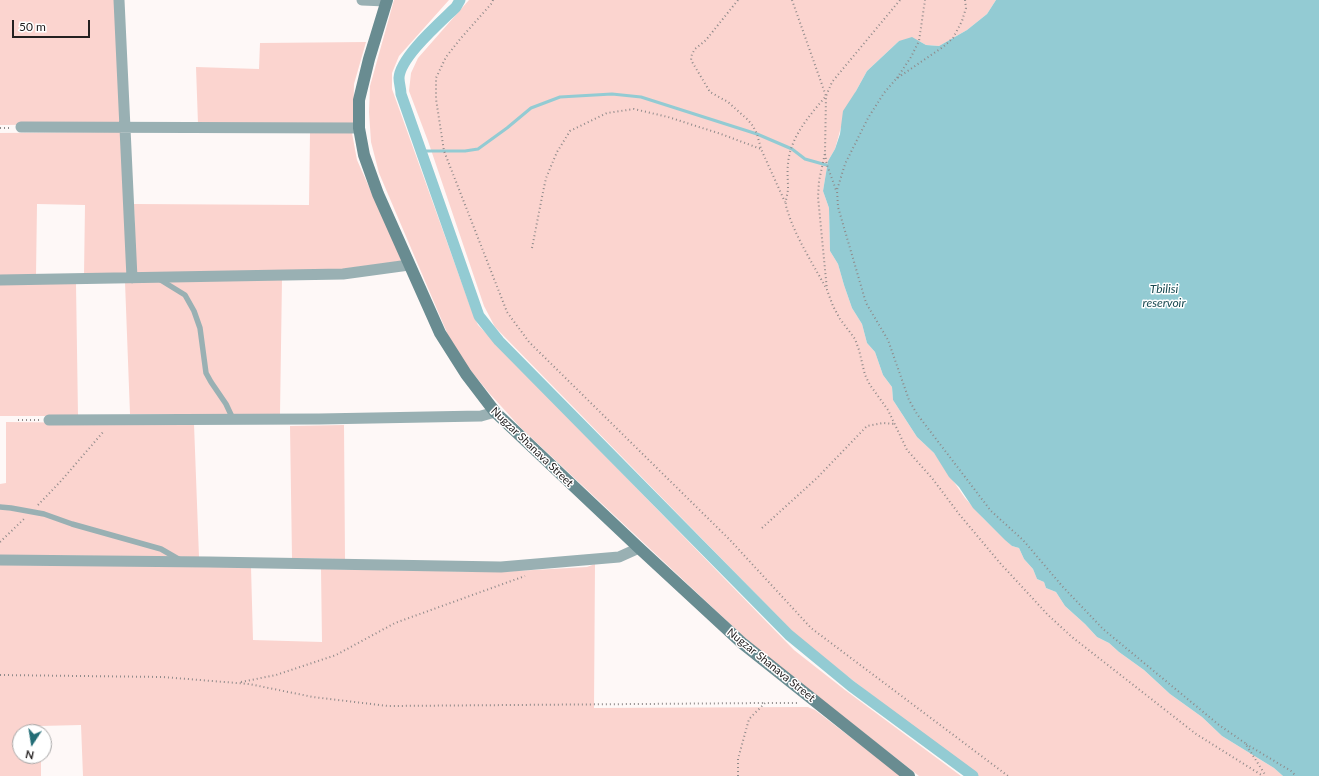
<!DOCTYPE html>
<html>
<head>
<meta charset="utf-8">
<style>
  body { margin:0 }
  #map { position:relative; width:1319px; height:776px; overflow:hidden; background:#fef8f7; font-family:Lato,sans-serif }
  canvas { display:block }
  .north { position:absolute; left:12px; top:724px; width:40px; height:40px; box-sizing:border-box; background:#fff; border:1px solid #a7a6a6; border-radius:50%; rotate:192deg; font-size:11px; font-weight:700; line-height:16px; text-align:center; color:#242020 }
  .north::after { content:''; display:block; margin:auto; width:14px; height:18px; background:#236d76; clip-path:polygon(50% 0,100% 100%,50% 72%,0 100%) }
  .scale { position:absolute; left:12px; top:20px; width:78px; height:18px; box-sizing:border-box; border:2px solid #242020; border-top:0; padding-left:5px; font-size:12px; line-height:14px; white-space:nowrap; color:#242020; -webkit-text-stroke:3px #fff; paint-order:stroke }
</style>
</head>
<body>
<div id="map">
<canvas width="1319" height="776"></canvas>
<div class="north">N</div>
<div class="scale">50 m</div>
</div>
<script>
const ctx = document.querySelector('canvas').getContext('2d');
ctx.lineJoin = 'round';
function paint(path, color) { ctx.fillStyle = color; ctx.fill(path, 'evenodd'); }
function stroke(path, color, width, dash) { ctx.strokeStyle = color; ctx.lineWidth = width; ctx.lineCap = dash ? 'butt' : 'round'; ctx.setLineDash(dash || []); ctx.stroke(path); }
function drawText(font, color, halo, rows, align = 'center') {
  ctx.font = font + ' Lato,sans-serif'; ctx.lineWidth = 3; ctx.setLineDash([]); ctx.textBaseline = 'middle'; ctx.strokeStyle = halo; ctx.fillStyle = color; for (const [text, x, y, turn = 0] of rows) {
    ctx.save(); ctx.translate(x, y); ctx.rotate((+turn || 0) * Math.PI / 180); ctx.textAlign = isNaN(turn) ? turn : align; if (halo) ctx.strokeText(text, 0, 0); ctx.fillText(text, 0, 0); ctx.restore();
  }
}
const green = new Path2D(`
  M 0,0 L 116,0 L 121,124 L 0,125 Z
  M 394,0 L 449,0 L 399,56 L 392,73 L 392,89 L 470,306 L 478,325 L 794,650 L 845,690 L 961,776 L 919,776 L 757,649 L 521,428 L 490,394 L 466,365 L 448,335 L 379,173 L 371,142 L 369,112 L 370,86 Z
  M 469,0 L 996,0 L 987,14 L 967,30 L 939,46 L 926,45 L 919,41 L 899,41 L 867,71 L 856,91 L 841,127 L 835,149 L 828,161 L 823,191 L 829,208 L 830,251 L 838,264 L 844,285 L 852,308 L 862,324 L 867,343 L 875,352 L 883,375 L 892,387 L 893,400 L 917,437 L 934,453 L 965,498 L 983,518 L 1012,546 L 1019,548 L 1024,559 L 1033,569 L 1037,579 L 1044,582 L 1046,588 L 1056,592 L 1065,606 L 1085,624 L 1097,637 L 1109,643 L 1119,652 L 1144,670 L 1170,694 L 1202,717 L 1222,736 L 1274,768 L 1283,776 L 978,776 L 923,735 L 801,640 L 495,327 L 484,306 L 428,141 L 409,91 L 411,73 L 418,58 Z
  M 366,42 L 354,84 L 353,124 L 198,124 L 196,67 L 259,69 L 260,43 Z
  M 121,132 L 127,274 L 84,275 L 85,205 L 37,204 L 36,276 L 0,276 L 0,133 Z
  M 310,133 L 352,133 L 357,160 L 402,261 L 342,269 L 136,274 L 134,204 L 309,205 Z
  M 282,279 L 280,414 L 130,414 L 125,282 Z
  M 0,284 L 76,284 L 78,416 L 0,416 Z
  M 6,422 L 194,424 L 199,557 L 0,555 L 0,484 L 6,483 Z
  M 344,425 L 345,559 L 292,558 L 290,426 Z
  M 595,564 L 594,708 L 808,707 L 815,710 L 901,776 L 83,776 L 81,725 L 40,726 L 40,732 L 20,732 L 20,756 L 41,756 L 41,776 L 0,776 L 0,565 L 251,567 L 253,640 L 322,642 L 321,569 L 498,572 L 587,567 Z`);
const water = new Path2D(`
  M 996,0 L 1319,0 L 1319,776 L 1283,776 L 1274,768 L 1222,736 L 1202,717 L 1170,694 L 1144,670 L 1119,652 L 1109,643 L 1097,637 L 1085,624 L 1065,606 L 1056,592 L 1046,588 L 1044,582 L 1037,579 L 1033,569 L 1024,559 L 1019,548 L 1012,546 L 1005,540 L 973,508 L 959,487 L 949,477 L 934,453 L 917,437 L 893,400 L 892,387 L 883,375 L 875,352 L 867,343 L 862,324 L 852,308 L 844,285 L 838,264 L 830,251 L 829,208 L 823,191 L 828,161 L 835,149 L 840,134 L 843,111 L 856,91 L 867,71 L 899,41 L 912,37 L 926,45 L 939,46 L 967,30 L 987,14 Z`);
const stream = new Path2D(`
  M 422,151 L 465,151 L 478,149 L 507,128 L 531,108 L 560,97 L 612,94 L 641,97 L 757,134 L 792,149 L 805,159 L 830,166`);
const canal = new Path2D(`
  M 460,0 L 456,7 C 441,22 400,57 399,78 C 399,83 401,89 401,94 L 479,316 L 499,341 L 789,635 L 851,686 L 973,776`);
const path = new Path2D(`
  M 493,0 L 492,3 L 461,38 L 446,57 L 436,78 L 436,99 L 444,151 L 507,312 L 529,342 L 730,540 L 811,628 L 1008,776
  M 738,0 L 706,40 L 695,49 L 692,54 L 691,60 L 710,92 L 728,102 L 748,120 L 753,126 L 757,134 L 761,149 L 785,202
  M 792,0 L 826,96 C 810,115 790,137 788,164 C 787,172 788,180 788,188 C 788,194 785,200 786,206 C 794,235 812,262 826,288
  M 900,0 L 832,82 L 826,96 L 825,153 L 819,181 L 818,197 L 827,290 L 833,306 L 840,319 L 855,339 L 859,350 L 865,375 L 870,385 L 888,410 L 907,450 L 932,478 L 959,514 L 1000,563 L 1048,615 L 1072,637 L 1196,734 L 1263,776
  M 965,0 L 966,8 L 962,21 L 953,38 L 943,47 L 896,79 L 884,93 L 868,118 L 845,164 L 837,190 L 838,207 L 866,303 L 888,340 L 909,400 L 917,414 L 991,511 L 1023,540 L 1063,587 L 1103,629 L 1219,725 L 1245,743 L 1266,776
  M 897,78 L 911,57 L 919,41 L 925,0
  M 0,128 L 12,128
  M 825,154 L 827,165 L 836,190
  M 532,248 L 543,192 L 546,178 L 557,152 L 570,131 L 607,113 L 634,109 L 668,117 L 721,134 L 761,149
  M 18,420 L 39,420
  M 38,505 L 61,481 L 104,431
  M 762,528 L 817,478 L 867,426 L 883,423 L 895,424
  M 0,542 L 25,518
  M 0,675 L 163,677 L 249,684 L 313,697 L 388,706 L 765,703
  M 241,682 L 276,675 L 336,655 L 395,623 L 525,576
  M 1246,744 L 1291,771 L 1296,776
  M 738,776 L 738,759 L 749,719 L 765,703 L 799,703`);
const service = new Path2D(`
  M 159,279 L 185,295 L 194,311 L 200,328 L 206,373 L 211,382 L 226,404 L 233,419
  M 0,507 L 11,508 L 44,514 L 72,524 L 161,549 L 180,560`);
const minor = new Path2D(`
  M 119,0 L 132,278
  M 362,0 L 386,1
  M 21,127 L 359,128
  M 0,280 L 343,274 L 409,265
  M 49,420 L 319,419 L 481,416 L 495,412
  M 0,560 L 209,562 L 501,567 L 619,557 L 639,548`);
const secondary = new Path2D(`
  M 387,0 L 369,59 L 359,100 L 359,128 L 364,155 L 378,194 L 440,333 L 466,374 L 495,412 L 639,548 L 742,643 L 909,776`);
const streetNames = [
  ["Nugzar Shanava Street",532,447,44],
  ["Nugzar Shanava Street",771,665,39]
];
const waterNames = [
  ["Tbilisi",1164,289],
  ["reservoir",1164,303]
];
paint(green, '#fbd4cf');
paint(water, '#93cbd3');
stroke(stream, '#93cbd3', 3);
stroke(canal, '#93cbd3', 11);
stroke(path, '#8f8a8a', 2, [1, 3]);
stroke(service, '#99b0b3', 5.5);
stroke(minor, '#99b0b3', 11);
stroke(secondary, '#698c91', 12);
drawText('11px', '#242020', '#fff', streetNames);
drawText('italic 12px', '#174950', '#fff', waterNames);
</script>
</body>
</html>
